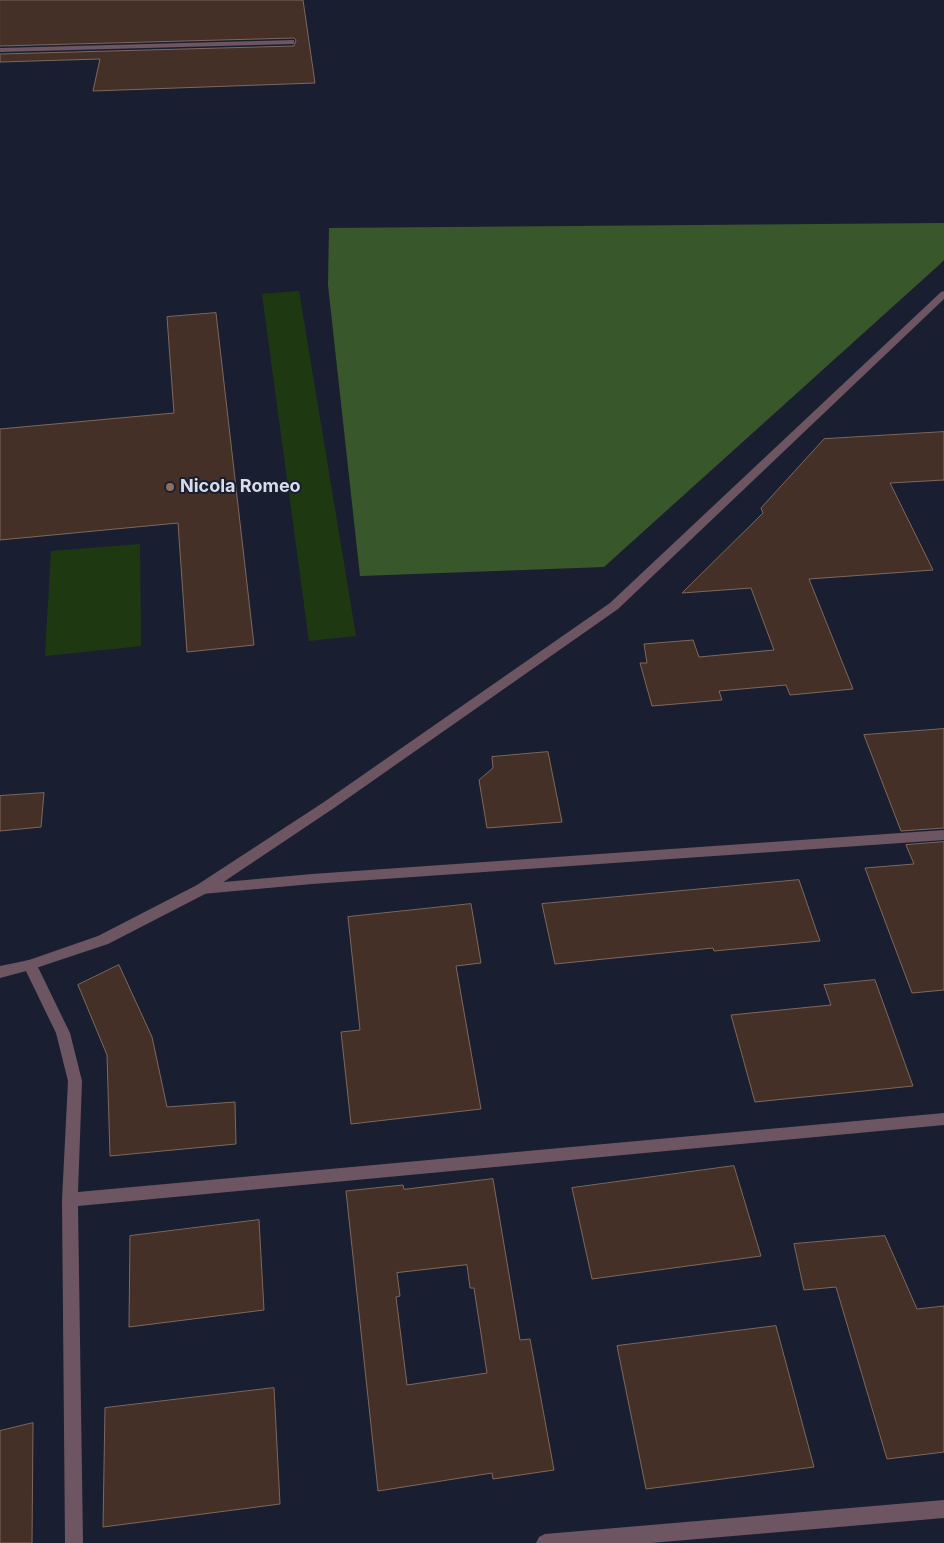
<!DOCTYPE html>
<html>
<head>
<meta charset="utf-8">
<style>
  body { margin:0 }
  canvas { display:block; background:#191f30 }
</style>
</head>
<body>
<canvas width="944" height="1543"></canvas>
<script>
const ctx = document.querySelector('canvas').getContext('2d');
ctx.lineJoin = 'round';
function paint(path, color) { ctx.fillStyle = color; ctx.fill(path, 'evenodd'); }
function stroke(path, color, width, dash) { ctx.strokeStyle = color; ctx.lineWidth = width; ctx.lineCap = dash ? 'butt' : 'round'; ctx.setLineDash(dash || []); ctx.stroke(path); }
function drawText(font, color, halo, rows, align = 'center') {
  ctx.font = font + ' Inter,sans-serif'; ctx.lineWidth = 4; ctx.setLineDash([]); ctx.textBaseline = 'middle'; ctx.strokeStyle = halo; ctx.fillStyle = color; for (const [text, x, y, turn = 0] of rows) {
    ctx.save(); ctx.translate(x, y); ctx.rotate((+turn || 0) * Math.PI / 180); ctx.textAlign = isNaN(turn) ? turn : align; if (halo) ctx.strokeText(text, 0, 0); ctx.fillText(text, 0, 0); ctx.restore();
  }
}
const green = new Path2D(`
  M 299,291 L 356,636 L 309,641 L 262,294 Z
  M 140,544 L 141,646 L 45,656 L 51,551 Z`);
const forest = new Path2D(`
  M 944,223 L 944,260 L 939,265 L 604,567 L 360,576 L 328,285 L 329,228 Z`);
const building = new Path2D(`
  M 0,0 L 303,0 L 315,83 L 93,91 L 100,59 L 0,62 L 0,54 L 294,46 L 296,40 L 294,38 L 0,46 Z
  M 216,313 L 254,645 L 187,652 L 178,523 L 0,540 L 0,429 L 174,413 L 167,317 Z
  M 944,432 L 944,480 L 890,483 L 933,570 L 809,579 L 853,689 L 790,695 L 786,685 L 719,691 L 722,700 L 652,706 L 640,663 L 647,663 L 644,644 L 693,640 L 699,657 L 774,650 L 751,588 L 682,593 L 763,513 L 761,508 L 824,439 Z
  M 944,729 L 944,828 L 901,831 L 864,735 Z
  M 548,752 L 562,822 L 487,828 L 479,780 L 493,768 L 492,757 Z
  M 44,793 L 41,827 L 0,831 L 0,796 Z
  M 944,842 L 944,990 L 912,993 L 865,868 L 914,864 L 906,845 Z
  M 799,880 L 820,941 L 714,951 L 713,948 L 555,964 L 542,904 Z
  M 471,904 L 481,963 L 456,966 L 481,1109 L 351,1124 L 341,1032 L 360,1030 L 348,917 Z
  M 119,965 L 152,1037 L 167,1107 L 235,1102 L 236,1144 L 110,1156 L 107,1055 L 78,985 Z
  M 875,980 L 913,1086 L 755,1102 L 731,1015 L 831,1005 L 824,985 Z
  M 734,1166 L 761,1256 L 592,1279 L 572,1188 Z
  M 493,1179 L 520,1340 L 530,1339 L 554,1470 L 493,1479 L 492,1473 L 378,1491 L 346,1191 L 403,1185 L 404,1189 ZM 467,1265 L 470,1288 L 474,1288 L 487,1373 L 407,1385 L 396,1297 L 400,1296 L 397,1273 Z
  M 259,1220 L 264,1310 L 129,1327 L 130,1236 Z
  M 885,1236 L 917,1309 L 944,1306 L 944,1452 L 887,1459 L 836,1287 L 804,1290 L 794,1244 Z
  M 776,1326 L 814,1467 L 646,1489 L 617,1346 Z
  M 274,1388 L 280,1504 L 103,1527 L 105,1408 Z
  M 33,1423 L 32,1543 L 0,1543 L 0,1431 Z`);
const minor = new Path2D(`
  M 294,40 L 294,44 L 291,44 L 0,52 L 0,48 Z
  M 944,830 L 944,840 L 312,884 L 202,894 L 197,893 L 195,889 L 197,885 L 202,884 L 312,874 Z
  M 30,960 L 35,961 L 70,1033 L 82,1081 L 78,1192 L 944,1113 L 944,1125 L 78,1206 L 83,1543 L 65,1543 L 62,1200 L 68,1081 L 56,1033 L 23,965 L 25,961 Z
  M 944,1500 L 944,1518 L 651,1543 L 536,1543 L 539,1537 L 545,1534 Z`);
const tertiary = new Path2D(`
  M 944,291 L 944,299 L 618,609 L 334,808 L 207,893 L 108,944 L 30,970 L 0,978 L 0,966 L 29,960 L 98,936 L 197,885 L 324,802 L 610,603 L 941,292 Z`);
const markers = [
  [170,487,5,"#8d6e63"]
];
const poiNames = [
  ["Nicola Romeo",180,487]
];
paint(green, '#1e3912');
paint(forest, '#38582b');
paint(building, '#443026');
stroke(building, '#7f675c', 1);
paint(minor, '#6d5662');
paint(tertiary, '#6d5662');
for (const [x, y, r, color] of markers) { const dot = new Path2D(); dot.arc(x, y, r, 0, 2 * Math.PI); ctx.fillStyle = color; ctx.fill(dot); stroke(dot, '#191f30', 2); }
drawText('bold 18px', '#d7dce8', '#191f30', poiNames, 'left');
</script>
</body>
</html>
